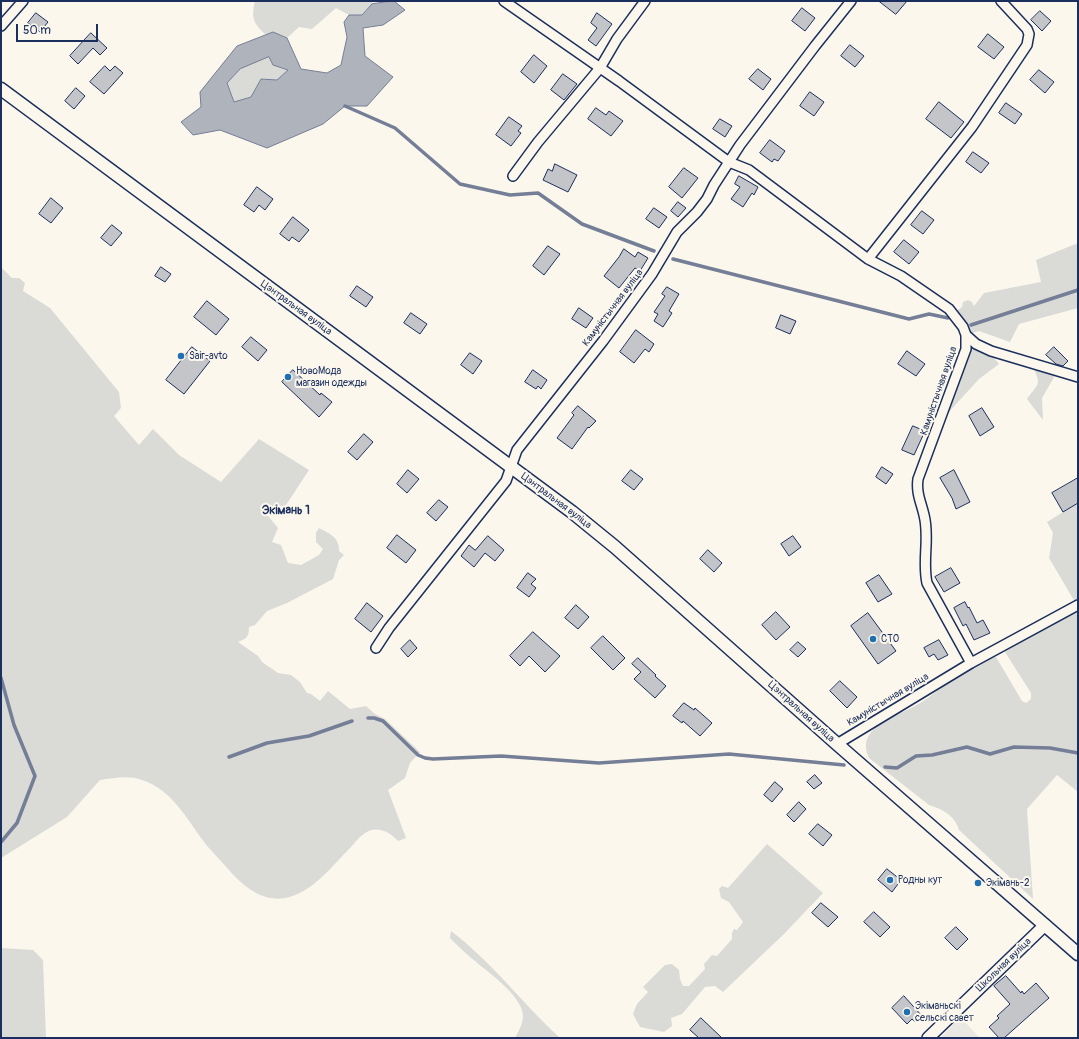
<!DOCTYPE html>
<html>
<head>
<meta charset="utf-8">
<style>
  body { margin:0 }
  #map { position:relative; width:1079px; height:1039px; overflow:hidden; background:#fbf7ec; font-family:Pangolin,sans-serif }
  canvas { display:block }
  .frame { position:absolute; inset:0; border:2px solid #1b2f5e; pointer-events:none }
  .scale { position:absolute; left:16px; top:24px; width:82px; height:18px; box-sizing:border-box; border:2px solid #1b2f5e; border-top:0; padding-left:5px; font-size:12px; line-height:14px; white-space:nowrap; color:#1b2f5e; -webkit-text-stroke:3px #fbf7ec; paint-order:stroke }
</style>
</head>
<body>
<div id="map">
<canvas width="1079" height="1039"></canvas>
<div class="frame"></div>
<div class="scale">50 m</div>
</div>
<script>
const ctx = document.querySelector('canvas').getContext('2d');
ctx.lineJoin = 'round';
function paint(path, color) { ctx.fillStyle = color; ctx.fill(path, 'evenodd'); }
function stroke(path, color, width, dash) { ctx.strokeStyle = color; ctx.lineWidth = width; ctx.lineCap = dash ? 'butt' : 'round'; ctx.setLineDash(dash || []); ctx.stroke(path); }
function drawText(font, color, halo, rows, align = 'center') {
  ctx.font = font + ' Pangolin,sans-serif'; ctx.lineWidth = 4; ctx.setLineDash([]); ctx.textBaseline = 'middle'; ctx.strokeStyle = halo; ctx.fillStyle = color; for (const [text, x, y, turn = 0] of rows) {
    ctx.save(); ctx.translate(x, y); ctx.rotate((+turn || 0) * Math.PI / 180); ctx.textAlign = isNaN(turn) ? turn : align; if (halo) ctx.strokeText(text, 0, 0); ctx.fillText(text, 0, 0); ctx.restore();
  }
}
const built = new Path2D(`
  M 960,1017 L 980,1038 L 940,1038 Z`);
const green = new Path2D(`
  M 255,1 L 372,1 L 372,4 L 362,15 L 349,15 L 336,8 L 312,29 L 299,27 L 287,38 L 273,32 L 266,35 C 253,23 251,18 255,1 Z
  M 269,57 L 288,70 L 277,80 L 261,79 L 251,97 L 234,102 L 227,83 L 240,69 Z
  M 1078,243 L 1078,308 L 1019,324 L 1010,342 L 979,331 L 969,334 C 977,342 982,341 992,345 L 993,350 L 995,353 L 994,358 L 999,364 L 979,379 L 948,413 L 948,410 L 969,349 L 958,314 L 958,310 L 962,307 L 963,302 L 968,300 L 972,302 L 974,306 L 984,293 L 1041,282 L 1036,260 Z
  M 1,267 L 12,278 L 19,278 L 25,283 L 23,291 L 50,308 L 119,392 L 121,408 L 114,416 L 139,445 L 153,429 L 179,455 L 221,482 L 259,439 L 309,470 L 282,511 L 277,512 L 268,506 L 264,511 L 278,528 L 272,542 L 281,545 L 288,563 L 301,565 L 319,555 L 323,549 L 316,542 L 316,533 L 319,528 C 329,533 340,538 339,551 L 344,555 L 339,560 L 333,579 L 287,603 L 267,611 L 255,625 L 249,627 C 249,637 247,638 238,642 L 258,656 L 262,662 L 278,673 L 291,675 L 300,682 L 307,693 L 311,694 L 320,701 L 328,691 L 350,709 L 366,706 L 375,714 L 385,719 L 420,752 L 410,763 L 405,778 L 388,790 L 406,838 L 398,841 C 391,834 383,828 372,830 C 363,832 356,841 351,847 C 329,869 302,907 266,897 C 251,893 238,880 228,869 C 222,862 215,855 209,848 C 189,824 174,790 142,780 C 129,775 114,778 100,780 L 67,817 L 1,858 Z
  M 1033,367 L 1056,374 L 1042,398 L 1043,420 L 1027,399 C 1038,383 1042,386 1033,367 Z
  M 1076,504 L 1078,507 L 1078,601 L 1075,602 L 1049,558 L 1053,533 L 1047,522 Z
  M 1078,609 L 1078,792 L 1057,775 L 1027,809 L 1033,899 L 959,830 C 955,816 943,809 929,805 L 869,758 C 864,748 865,738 873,730 C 883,718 901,714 915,706 C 926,700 935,692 945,685 C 959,675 974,666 989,658 L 996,657 L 1022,701 L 1026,703 L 1031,699 L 1031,693 L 1005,652 L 1024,638 Z
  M 767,844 L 823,893 L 784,934 L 723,992 L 715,986 L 705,987 L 682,1014 L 671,1018 L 672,1026 L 664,1032 L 640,1027 L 633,1014 L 637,1004 L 648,992 L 643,987 L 665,965 L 672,964 L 679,970 L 680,979 L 683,986 L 689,986 L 705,969 L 704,964 L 712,955 L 717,956 L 732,939 L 732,933 L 734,929 L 737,930 L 743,922 L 729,902 L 721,898 L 719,889 L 722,886 L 728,888 Z
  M 451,931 C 492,962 522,1003 560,1038 L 515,1038 C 519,1031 523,1023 523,1015 C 521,994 485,970 470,957 C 463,951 456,944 450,938 Z
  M 1,948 L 33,950 L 43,960 L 46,1038 L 1,1038 Z`);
const water = new Path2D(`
  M 394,1 L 405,10 L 383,25 L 363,28 L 365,56 L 393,77 L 367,106 L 345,106 L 323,124 L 267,148 L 220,130 L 193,135 L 181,122 L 201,107 L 200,92 L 237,46 L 273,32 L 287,38 L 301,69 L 327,73 L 341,65 L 347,37 L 344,22 L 349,15 L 362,15 L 372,4 ZM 269,57 L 273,65 L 288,70 L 277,80 L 261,79 L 251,97 L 234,102 L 227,83 L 240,69 Z`);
const stream = new Path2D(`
  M 345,106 L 395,128 L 460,184 L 510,195 L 538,193 L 582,224 L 654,251
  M 673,259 L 909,319 L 929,314 L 948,318
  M 971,325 L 1078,290
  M 1,678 L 14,725 L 35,776 L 17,823 L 1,842
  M 368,718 L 374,718 L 383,721 L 418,755 L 425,758 L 433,759 L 501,756 L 599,763 L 729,754 L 844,765
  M 229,757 L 267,743 L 309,736 L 352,721
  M 885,767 L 897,768 L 916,756 L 932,755 L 967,747 L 990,754 L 1014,747 L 1050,748 L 1078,753`);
const building = new Path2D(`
  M 879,1 L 907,1 L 896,14 Z
  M 802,8 L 815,18 L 805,31 L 792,21 Z
  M 1040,11 L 1051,21 L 1042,31 L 1031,20 Z
  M 36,13 L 48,22 L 40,32 L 28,23 Z
  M 597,13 L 612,24 L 596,46 L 588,40 L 597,28 L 591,23 Z
  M 91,33 L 107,48 L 100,55 L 93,48 L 78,64 L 70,56 Z
  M 988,34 L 1004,47 L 994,59 L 978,47 Z
  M 850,45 L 864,56 L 855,67 L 841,56 Z
  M 534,55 L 547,66 L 534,83 L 521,72 Z
  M 105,66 L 110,71 L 115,66 L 123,73 L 104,94 L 90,82 Z
  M 758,69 L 771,79 L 763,90 L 749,79 Z
  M 1039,70 L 1054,82 L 1045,93 L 1030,80 Z
  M 563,74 L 577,84 L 564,100 L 551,90 Z
  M 76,88 L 85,96 L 74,109 L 65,101 Z
  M 810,92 L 824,102 L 814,116 L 800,106 Z
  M 939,102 L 964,122 L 951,138 L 926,119 Z
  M 1006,103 L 1022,114 L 1015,124 L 999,113 Z
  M 596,108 L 606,115 L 609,111 L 623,121 L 611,136 L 588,119 Z
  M 509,117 L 522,126 L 518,131 L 521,133 L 511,146 L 496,135 Z
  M 720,119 L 732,126 L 725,137 L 713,129 Z
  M 770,140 L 785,151 L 778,161 L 774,159 L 772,162 L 760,153 Z
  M 973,152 L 989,163 L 981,173 L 966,162 Z
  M 555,164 L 577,175 L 568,192 L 543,180 L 548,169 L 552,171 Z
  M 684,168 L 698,178 L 682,198 L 669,187 Z
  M 739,176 L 758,187 L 754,195 L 752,193 L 743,207 L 731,199 L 740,187 L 735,184 Z
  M 257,187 L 273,199 L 265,210 L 259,205 L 254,212 L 244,205 Z
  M 51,198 L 63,208 L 51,223 L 39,214 Z
  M 678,202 L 686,208 L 678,217 L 671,211 Z
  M 654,208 L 667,217 L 659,228 L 646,219 Z
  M 922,211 L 934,220 L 923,234 L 911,225 Z
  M 293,217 L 309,230 L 299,242 L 292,237 L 289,241 L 280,234 Z
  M 112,225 L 122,233 L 111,246 L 101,238 Z
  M 904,240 L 919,252 L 909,264 L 894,252 Z
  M 548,246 L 560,254 L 544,275 L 533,266 Z
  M 624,249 L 635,257 L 638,252 L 648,258 L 640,271 L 635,268 L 619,288 L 604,276 L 619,257 Z
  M 161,267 L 171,274 L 165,282 L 155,276 Z
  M 357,286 L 373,297 L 366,307 L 350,296 Z
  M 667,287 L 679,294 L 669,311 L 672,313 L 663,327 L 654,321 L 658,314 L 654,312 L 665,296 L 662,294 Z
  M 207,301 L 229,319 L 216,335 L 194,317 Z
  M 579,308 L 593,318 L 586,328 L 572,319 Z
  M 411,313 L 427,324 L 420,334 L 404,323 Z
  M 781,315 L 796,321 L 790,334 L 776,328 Z
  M 636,330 L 654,344 L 649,352 L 645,349 L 634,363 L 620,352 Z
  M 251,337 L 267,350 L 258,361 L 242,347 Z
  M 192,347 L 210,361 L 184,394 L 166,380 Z
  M 1054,347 L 1068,361 L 1063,366 L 1056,364 L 1046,355 Z
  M 907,351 L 925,364 L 916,376 L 898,364 Z
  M 470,353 L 482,361 L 473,374 L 461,365 Z
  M 293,370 L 320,395 L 321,393 L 332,402 L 319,417 L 282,382 Z
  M 533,370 L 547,380 L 541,389 L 538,386 L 536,389 L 525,382 Z
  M 578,406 L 596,421 L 589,428 L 588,427 L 572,449 L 557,438 L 574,415 L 572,413 Z
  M 982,408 L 994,427 L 980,436 L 969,416 Z
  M 913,426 L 925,431 L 914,455 L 902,450 Z
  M 364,434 L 373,442 L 357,460 L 348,452 Z
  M 882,467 L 893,474 L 886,484 L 876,477 Z
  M 408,470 L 419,479 L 407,493 L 397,484 Z
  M 631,470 L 643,479 L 634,490 L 622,481 Z
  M 954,470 L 970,502 L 956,509 L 952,498 L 940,478 Z
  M 1078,478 L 1078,503 L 1063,512 L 1052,493 Z
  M 439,500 L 448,507 L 436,521 L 427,513 Z
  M 397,535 L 416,550 L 406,563 L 387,548 Z
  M 488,536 L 504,550 L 495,561 L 485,553 L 474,567 L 461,556 L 469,545 L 475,550 Z
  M 793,536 L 801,547 L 789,556 L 781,544 Z
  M 708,550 L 722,563 L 714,572 L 700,559 Z
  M 951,568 L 960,583 L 944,592 L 935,577 Z
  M 528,573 L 536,579 L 531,584 L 536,588 L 529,597 L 517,588 Z
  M 879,575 L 892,594 L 878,602 L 866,583 Z
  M 965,602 L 968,608 L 969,607 L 977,623 L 983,620 L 990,633 L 974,640 L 966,624 L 963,626 L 954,608 Z
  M 367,603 L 383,616 L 371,632 L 355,619 Z
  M 576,605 L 589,617 L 578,629 L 565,618 Z
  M 776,612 L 790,627 L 776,640 L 762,625 Z
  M 868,613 L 896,651 L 878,664 L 851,626 Z
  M 533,632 L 560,656 L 545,672 L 529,656 L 520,666 L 510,656 Z
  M 603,636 L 625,658 L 613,670 L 591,648 Z
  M 410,640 L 417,648 L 408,657 L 401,649 Z
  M 939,640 L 948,655 L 938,660 L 934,654 L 929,657 L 924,648 Z
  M 798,642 L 806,649 L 798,657 L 790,650 Z
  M 638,658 L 656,675 L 655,676 L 666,686 L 655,698 L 634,679 L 641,672 L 632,664 Z
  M 840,681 L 857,697 L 847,708 L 830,691 Z
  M 684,703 L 694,710 L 695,708 L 712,723 L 700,736 L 683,721 L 682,723 L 673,716 Z
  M 815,775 L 822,783 L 814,789 L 807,782 Z
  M 775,782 L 783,789 L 772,802 L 764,795 Z
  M 799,802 L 806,809 L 794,822 L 787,815 Z
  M 818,824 L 832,835 L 823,846 L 809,834 Z
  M 887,869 L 901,880 L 892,892 L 878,880 Z
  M 821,903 L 838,917 L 828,927 L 812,913 Z
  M 874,912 L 890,927 L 880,937 L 864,922 Z
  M 956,927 L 968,939 L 957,950 L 945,938 Z
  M 1006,976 L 1021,993 L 1022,991 L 1024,994 L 1036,983 L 1049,998 L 1004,1038 L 999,1038 L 989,1027 L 999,1018 L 997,1016 L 1010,1004 L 994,986 Z
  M 904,996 L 922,1016 L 915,1022 L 912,1019 L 907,1024 L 892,1008 Z
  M 701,1018 L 722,1038 L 699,1038 L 690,1030 Z`);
const minor = new Path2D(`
  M 504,1 L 619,81 L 729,162 L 749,170 L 868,259 L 901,276 L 949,309 L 963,327 L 966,335 L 966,349 L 918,479 C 916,493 921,502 924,515 C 930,538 922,560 927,583 L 971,663
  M 1,26 L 23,1
  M 513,176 L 538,142 L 600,68 L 617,39 L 645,1
  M 868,259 L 972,127 L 1027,45 L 1029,34 L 1027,29 L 1001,1
  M 966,335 L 976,344 L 991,351 L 1078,377
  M 376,648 L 389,628 L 506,481 L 517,450 L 603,341 L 652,274 L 677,232 L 697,212 L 707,199 L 714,185 L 740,145 L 815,46 L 851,1
  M 837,744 L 971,663 L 1078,605`);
const tertiary = new Path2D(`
  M 928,1038 L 1045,925`);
const secondary = new Path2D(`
  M 1,89 L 572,512 L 615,547 L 837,744 L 1078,954`);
const markers = [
  [181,356,4,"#1f6fb2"],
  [288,377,4,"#1f6fb2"],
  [873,639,4,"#1f6fb2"],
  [890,880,4,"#1f6fb2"],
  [978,883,4,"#1f6fb2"],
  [907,1012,4,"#1f6fb2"]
];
const streetNames = [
  ["Цэнтральная вуліца",296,308,36],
  ["Камуністычная вуліца",613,308,-53],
  ["Камуністычная вуліца",939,391,-71],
  ["Цэнтральная вуліца",556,501,37],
  ["Камуністычная вуліца",888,700,-31],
  ["Цэнтральная вуліца",801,712,42],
  ["Школьная вуліца",1004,965,-44]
];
const poiNames = [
  ["Sair-avto",189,356],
  ["НовоМода",296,371],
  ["магазин одежды",296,383],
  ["СТО",881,639],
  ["Родны кут",898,880],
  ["Экімань-2",986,883],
  ["Экіманьскі",915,1006],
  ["сельскі савет",915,1018]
];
const quarterNames = [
  ["Экімань 1",286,511]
];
paint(built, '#eae8e2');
paint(green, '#dadad7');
paint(water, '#afb3bb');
stroke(water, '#747e96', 1);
stroke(stream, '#747e96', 3.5);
paint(building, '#c3c5c9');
stroke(building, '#1b2f5e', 1);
stroke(minor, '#1b2f5e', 12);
stroke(tertiary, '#1b2f5e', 14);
stroke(secondary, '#1b2f5e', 15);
stroke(minor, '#fbf7ec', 9);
stroke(tertiary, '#fbf7ec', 11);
stroke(secondary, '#fbf7ec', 12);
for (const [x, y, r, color] of markers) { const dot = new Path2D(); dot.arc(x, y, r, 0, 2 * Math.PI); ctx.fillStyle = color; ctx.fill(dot); stroke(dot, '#fbf7ec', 1.5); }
drawText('10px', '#1b2f5e', '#fbf7ec', streetNames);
drawText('10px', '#1b2f5e', '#fbf7ec', poiNames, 'left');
drawText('bold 12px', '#1b2f5e', '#fbf7ec', quarterNames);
</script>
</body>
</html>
